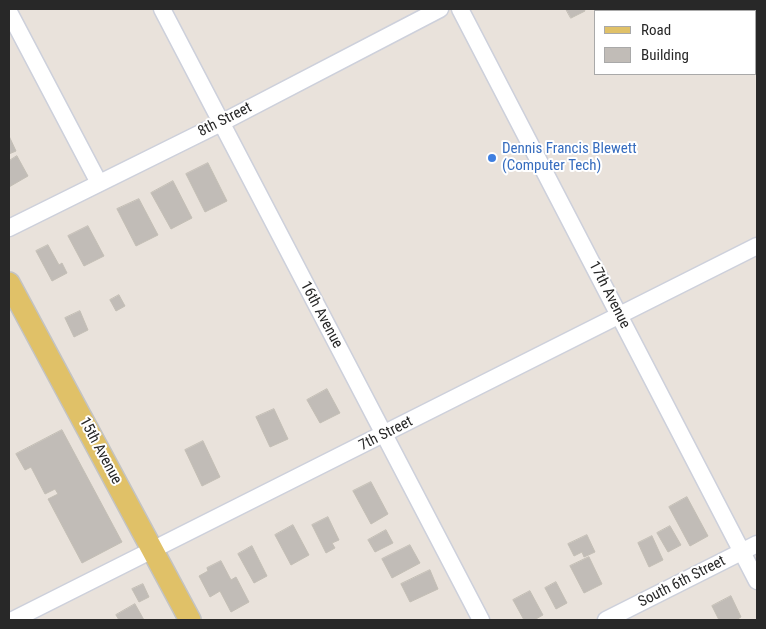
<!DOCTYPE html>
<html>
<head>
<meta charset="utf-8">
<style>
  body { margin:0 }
  #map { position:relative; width:766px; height:629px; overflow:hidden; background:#e9e2db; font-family:"Roboto Condensed",sans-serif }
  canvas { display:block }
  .frame { position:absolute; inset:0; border:10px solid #282828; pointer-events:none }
  .legend { position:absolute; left:594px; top:10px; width:162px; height:65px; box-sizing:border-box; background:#fff; border:1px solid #a9a9a9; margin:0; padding:6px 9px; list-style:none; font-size:15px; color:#282828 }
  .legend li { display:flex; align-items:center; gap:10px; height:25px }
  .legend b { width:25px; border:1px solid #a9a9a9 }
</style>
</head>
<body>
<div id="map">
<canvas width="766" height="629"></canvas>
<div class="frame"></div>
<ul class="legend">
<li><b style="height:6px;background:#e0c168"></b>Road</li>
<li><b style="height:14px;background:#c1bcb7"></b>Building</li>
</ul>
</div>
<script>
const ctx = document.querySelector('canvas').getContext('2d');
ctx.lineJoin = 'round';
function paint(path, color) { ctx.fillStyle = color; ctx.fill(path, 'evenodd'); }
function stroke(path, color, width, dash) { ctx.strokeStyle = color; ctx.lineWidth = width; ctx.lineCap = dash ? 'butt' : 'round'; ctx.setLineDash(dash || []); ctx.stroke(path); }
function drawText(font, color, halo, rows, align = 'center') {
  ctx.font = font + ' "Roboto Condensed",sans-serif'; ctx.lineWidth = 4; ctx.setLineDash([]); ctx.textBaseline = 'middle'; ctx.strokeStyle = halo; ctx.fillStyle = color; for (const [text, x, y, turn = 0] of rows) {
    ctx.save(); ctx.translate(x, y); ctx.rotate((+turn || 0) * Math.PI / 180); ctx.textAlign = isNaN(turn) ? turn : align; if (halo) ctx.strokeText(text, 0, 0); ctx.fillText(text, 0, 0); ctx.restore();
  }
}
const building = new Path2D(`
  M 566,9 L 584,9 L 585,11 L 571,18 Z
  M 9,136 L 16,151 L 9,154 Z
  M 17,156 L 28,176 L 9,187 L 9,161 Z
  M 208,163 L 227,201 L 205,212 L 186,174 Z
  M 173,181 L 192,218 L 171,229 L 151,193 Z
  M 139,199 L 158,235 L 136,246 L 117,209 Z
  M 88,226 L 104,256 L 84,266 L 68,236 Z
  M 48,245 L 59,265 L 62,263 L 67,273 L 52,281 L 36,251 Z
  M 119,295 L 125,306 L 116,311 L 110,300 Z
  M 80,311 L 88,330 L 74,337 L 65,318 Z
  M 327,389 L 340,413 L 320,423 L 307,400 Z
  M 274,409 L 288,439 L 270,447 L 256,417 Z
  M 62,430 L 122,542 L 82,563 L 48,499 L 58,494 L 55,489 L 45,494 L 31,467 L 25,470 L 16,454 Z
  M 203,441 L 220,477 L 202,486 L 185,450 Z
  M 371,482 L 388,514 L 371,524 L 353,491 Z
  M 687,497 L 708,536 L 690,546 L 669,507 Z
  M 328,517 L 339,540 L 332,543 L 335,548 L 326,553 L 312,525 Z
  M 293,525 L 309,555 L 291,565 L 275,535 Z
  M 670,526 L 681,545 L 668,552 L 657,533 Z
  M 386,530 L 393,543 L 375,552 L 368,540 Z
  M 587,535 L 595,552 L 584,557 L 582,552 L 574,556 L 568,544 Z
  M 652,536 L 663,560 L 649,567 L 638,543 Z
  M 410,545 L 420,563 L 392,578 L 382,559 Z
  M 252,546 L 267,576 L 254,583 L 238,554 Z
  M 589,557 L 602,584 L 584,593 L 570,566 Z
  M 221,561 L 231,580 L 236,577 L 249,602 L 231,612 L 220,591 L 210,597 L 199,576 L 208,571 L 207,568 Z
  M 430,570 L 438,589 L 410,602 L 401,584 Z
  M 556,582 L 567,603 L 556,609 L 545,588 Z
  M 143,584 L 149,597 L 139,602 L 132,589 Z
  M 530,591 L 543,615 L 534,620 L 524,620 L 513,600 Z
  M 731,596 L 741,617 L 736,620 L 719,620 L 712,606 Z
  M 135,604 L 144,620 L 119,620 L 116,615 Z`);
const minor = new Path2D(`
  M 162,9 L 481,620
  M 460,9 L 757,581
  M 9,12 L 99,183
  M 755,14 L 757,19
  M 9,228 L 221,123 L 440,9
  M 13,620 L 757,246
  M 606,620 L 757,544`);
const major = new Path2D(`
  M 9,283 L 190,620`);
const markers = [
  [492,158,5,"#3f7fe0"]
];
const streetNames = [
  ["8th Street",225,120,-27],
  ["17th Avenue",609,295,63],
  ["16th Avenue",321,315,62],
  ["7th Street",386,434,-27],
  ["15th Avenue",100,451,62],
  ["South 6th Street",682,582,-27]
];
const shopNames = [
  ["Dennis Francis Blewett",502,149],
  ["(Computer Tech)",502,166]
];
paint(building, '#c1bcb7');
stroke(building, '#c3beb5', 1);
stroke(minor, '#cdd0db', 19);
stroke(major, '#c3c3c3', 24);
stroke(minor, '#fff', 16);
stroke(major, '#e0c168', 21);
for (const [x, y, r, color] of markers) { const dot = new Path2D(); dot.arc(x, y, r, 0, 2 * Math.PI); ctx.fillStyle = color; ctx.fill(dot); stroke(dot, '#fff', 2); }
drawText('15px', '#282828', '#fff', streetNames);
drawText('15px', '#366cbe', '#fff', shopNames, 'left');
</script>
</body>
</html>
